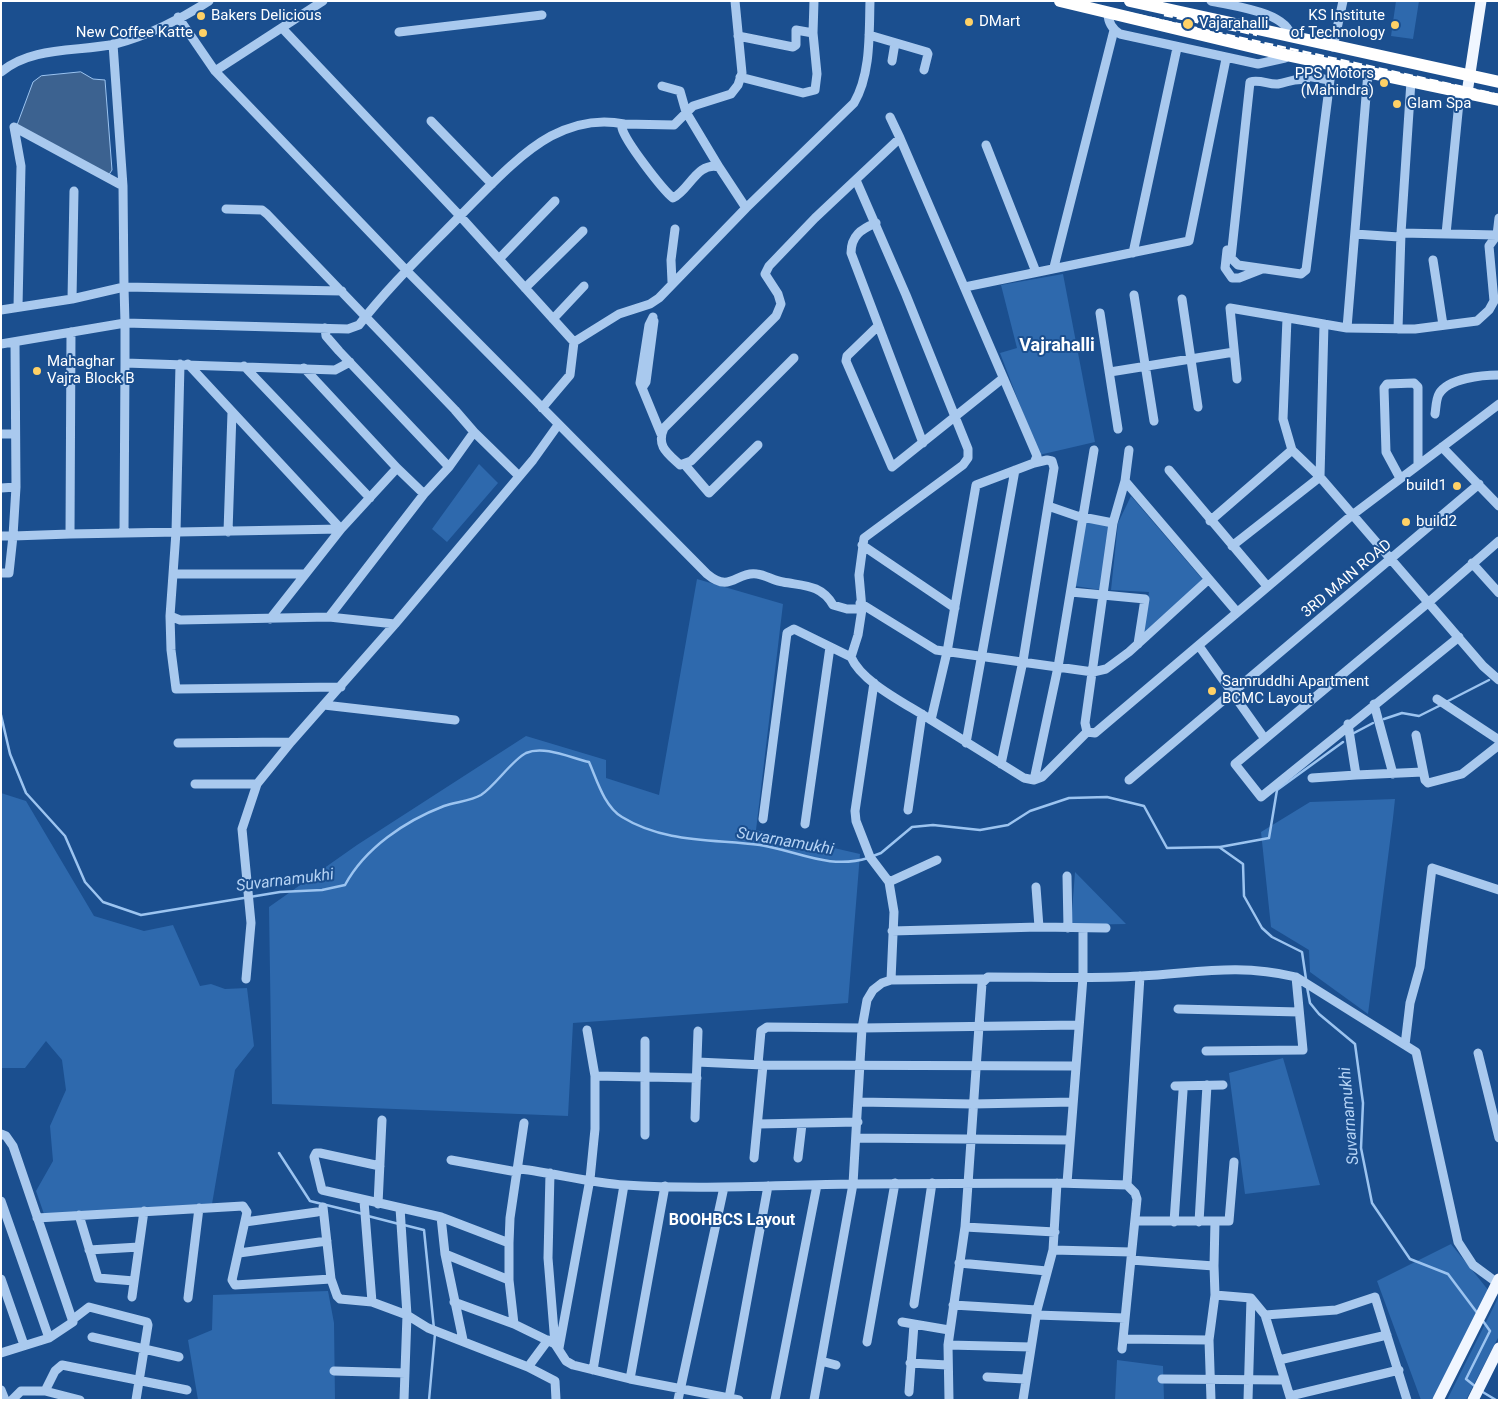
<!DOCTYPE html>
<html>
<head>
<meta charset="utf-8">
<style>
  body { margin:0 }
  #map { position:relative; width:1500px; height:1401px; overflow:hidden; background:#1b4f8f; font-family:Roboto,sans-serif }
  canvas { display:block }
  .frame { position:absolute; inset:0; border:2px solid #fff; pointer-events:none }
</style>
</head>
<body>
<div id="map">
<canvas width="1500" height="1401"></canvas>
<div class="frame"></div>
</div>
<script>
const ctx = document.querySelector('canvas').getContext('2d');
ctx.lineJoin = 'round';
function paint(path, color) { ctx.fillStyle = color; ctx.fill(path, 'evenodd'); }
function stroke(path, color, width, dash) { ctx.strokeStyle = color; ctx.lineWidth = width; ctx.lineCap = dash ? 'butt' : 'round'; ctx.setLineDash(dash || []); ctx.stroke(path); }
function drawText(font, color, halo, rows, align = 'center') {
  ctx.font = font + ' Roboto,sans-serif'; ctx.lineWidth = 4; ctx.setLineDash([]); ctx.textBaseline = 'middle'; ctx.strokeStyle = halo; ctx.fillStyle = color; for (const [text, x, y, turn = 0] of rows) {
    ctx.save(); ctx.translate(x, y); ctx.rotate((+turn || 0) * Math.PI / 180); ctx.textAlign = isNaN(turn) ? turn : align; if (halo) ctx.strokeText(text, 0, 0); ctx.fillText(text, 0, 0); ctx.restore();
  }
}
const green = new Path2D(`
  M 1396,1 L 1419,1 L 1413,39 L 1391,36 Z
  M 1063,274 L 1095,442 L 1039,455 L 1000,353 L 1017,348 L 1001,285 Z
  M 479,464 L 498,483 L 447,542 L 432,529 Z
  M 1131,496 L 1203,580 L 1141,637 L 1149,592 L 1111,590 L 1118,523 Z
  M 1084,522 L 1110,526 L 1101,590 L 1075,586 Z
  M 697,579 L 783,604 L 756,830 L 860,854 L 848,1003 L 573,1023 L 568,1116 L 272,1104 L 269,907 L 357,845 L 526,736 L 606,760 L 606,778 L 659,795 Z
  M 1,793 L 26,801 L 94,916 L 144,931 L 173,925 L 200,986 L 211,984 L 225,989 L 247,988 L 254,1046 L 235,1070 L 212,1204 L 44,1214 L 36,1191 L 53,1161 L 50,1126 L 66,1090 L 62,1060 L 46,1041 L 25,1068 L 1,1068 Z
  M 1395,799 L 1393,818 L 1368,1014 L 1310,972 L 1309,950 L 1271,927 L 1261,832 L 1310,802 Z
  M 1075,872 L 1126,924 L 1071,925 Z
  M 1283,1058 L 1320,1185 L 1245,1194 L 1229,1073 Z
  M 1451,1244 L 1489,1291 L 1433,1400 L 1421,1400 L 1377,1281 Z
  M 328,1291 L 334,1323 L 335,1400 L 198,1400 L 188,1340 L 212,1330 L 213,1295 Z
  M 1499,1296 L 1499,1336 L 1466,1400 L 1447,1400 Z
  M 1117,1360 L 1163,1366 L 1164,1400 L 1115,1400 Z`);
const water = new Path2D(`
  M 81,72 L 93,79 L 105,80 L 112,170 L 108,176 L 17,125 L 33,82 L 41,76 Z`);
const stream = new Path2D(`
  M 1446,702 L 1489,680
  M 1,715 L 10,754 L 26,793 L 65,836 L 85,882 L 103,902 L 141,915 L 280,892 L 322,890 L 345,885 C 365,848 405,821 444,806 C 455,802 471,801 481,795 C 495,786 512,760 526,753 C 544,745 571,758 589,762 C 597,780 604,806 622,817 C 664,843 713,839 760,845 C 798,851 829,870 868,858
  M 1384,719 L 1402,713 L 1419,716 L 1441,705
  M 1354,733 L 1373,723
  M 1220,847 L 1269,838 L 1277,790 L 1343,742
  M 873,856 L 881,853 L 912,827 L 933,825 L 980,830 L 1008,825 L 1030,811 L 1069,798 L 1107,797 L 1144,806 L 1167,848 L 1219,847 L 1243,864 L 1244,896 L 1262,928 L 1272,937 L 1302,952 L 1306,979
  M 1307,987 L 1310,1003 L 1319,1014 L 1355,1044 L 1363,1103 L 1361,1148 L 1372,1203 L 1410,1259 L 1448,1274 L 1478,1314
  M 279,1153 L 310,1201 L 363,1214
  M 368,1216 L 399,1224
  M 404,1225 L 424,1230 L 434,1329
  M 1476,1387 L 1466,1379 L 1490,1331 L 1483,1321
  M 1481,1391 L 1496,1400
  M 429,1400 L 435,1334`);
const minor = new Path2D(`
  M 735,1 L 742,73 L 738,85 L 731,94 L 693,106 L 674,125 L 624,124 L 622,128 C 625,141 662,189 673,198 C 689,191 697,161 719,167 L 746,208
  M 1211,1 C 1232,6 1288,12 1291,37
  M 1108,13 C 1108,23 1112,29 1120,34 L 1258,64 L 1285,58 L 1286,55
  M 178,17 L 215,71 L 406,270 L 707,574 C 731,594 736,571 757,574 C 766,575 774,581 783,582 C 803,586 821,584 833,605 L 847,609 L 862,609 L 859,575 L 864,538 L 963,465 L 968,458 L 968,449 L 906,295 L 856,180
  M 282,28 L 460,216 L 574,342
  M 399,32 L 542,15
  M 869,35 L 927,52 L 928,54 L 924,70
  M 738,36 L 793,47 L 796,45 L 796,30 L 813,33
  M 1333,47 L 1343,1
  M 892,61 L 895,43
  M 215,71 L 323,1
  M 1,72 C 32,46 77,52 115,44 C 145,37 183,18 209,1
  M 1307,76 L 1306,80 C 1295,78 1289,82 1278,84 C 1269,85 1260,79 1250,82 L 1231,258 L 1238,265 L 1301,274 L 1306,270 L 1332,64
  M 1307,76 L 1329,80
  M 740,77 L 803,93 L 815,90 L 817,74 L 813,33 L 814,1
  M 1411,81 L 1401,233 L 1497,235
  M 662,86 L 680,91 L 686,112 L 719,167
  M 890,117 L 900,138
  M 431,121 L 492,184
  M 14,127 L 21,166 L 18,307
  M 14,127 L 123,186
  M 986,145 L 1036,272
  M 226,209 L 262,210 L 267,214 L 455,410 L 474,432 L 449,467 L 424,494 L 329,617 L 395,624 L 533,460 L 558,425
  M 1499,218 L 1497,235 L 1499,235
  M 876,223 C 861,229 851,236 851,253 L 923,443
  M 1355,234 L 1399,237
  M 1446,234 L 1460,92
  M 1227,250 L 1225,268 L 1232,278 L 1239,278 L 1262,269
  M 1133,253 L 1177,48
  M 499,259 L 555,201
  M 1433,260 L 1443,325
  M 1054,267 L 1114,30
  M 672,282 L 671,260 L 675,229
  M 965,287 L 1189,241 L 1226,59
  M 525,288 L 583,231
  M 342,291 L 124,287 L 125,323 L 348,329 L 359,325 C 389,286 425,252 460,216 C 486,190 518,154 551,136 C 574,124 600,119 624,124
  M 1134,295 L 1154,421
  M 72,299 L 74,191
  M 1182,299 L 1198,407
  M 1,310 L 72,299 L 124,287 L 123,186 L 113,44
  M 1100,313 L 1118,429
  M 653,317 L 649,325 L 640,383 L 661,434
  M 1287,318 L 1283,419 L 1292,450 L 1320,477 L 1483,666 L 1499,680
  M 553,319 L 584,286
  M 878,326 L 847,356 L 846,361 L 892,467 L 1002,379
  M 325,328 L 326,336 L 339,351 L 449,467
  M 1347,328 L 1415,329 L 1477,321 L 1489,310 L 1494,301 L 1489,246 L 1497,235
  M 1398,329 L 1401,233
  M 1,344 L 125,323 L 125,363 L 335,370 L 350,362
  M 794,358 L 691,461 L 680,465 C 667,453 656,446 664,428 L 776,316 L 781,304 L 778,294 L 765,274 L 769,266 L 815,218 L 900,138 L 1037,456 L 1034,463 L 976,485 L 947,652 L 931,720 L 1024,778 L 1034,780 L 1042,777 L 1087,732 L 1095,733 L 1351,516 L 1499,404
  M 180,364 L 176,532 L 170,616 L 180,620 L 329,617
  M 188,364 L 341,529 L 270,619
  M 244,366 L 370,498
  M 1110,372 L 1234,352
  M 1237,379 L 1230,308 L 1347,328 L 1368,72
  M 642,388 L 646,382 L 654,321
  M 542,408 L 570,375 L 574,342 L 619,314 L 650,304 L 659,298 L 746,208 L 854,103 C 871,74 869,34 870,1
  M 1435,414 C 1436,408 1436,399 1439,394 C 1448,378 1483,375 1499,375
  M 474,432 L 519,476
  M 1,434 L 15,434
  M 1442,447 L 1499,506
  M 685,465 L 709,493 L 758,445
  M 397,468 L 424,494
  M 1169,470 L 1267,586
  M 1400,478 L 1386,452 L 1384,388 L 1387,384 L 1414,383 L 1418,387 L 1418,464
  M 1125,481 L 1237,612
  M 1,488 L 16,487 L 15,342
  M 1048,506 L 1077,516 L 1113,523
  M 1210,521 L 1292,450
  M 228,532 L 232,412
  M 124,533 L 125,363
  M 70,534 L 341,529 L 397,468 L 304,368
  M 1,536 L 13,536 L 16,487
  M 862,545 L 955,608
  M 1232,546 L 1320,477 L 1324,324
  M 1472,563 L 1499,593
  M 1,573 L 9,573 L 13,536 L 70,534 L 71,332
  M 173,574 L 304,574
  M 1071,592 L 1145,599 L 1138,644
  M 860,603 L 936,650 L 1093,672 L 1106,669 L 1129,652 L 1209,579
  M 862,609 L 858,635 L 851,657 C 862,683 907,704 931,720
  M 170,616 L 171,650 L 176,689 L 341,687
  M 1459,637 L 1261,797 L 1235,764 L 1429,602 L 1499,541
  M 1199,646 L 1265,739
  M 874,683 L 855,811 L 856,821 L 870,857 L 889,882 L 894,912 L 891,980
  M 1437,699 L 1499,740
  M 1374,704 L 1393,774
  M 324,705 L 455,720
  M 1348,724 L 1356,775 L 1423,772
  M 1087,732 L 1085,723 L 1113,523 L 1125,481 L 1129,450
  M 1416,735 L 1425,780 L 1428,783 L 1462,774 L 1499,745
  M 178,743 L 291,742 L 395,624
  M 966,743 L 1015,470
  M 1001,764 L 1023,661 L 1054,468 L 1052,461 L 1047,460 L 1034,463
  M 1312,778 L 1356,775
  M 1034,780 L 1058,667 L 1094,450
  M 1129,780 L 1479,484
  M 195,784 L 257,784
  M 908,810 L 922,714
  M 763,819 L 787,633 L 794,629 L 851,657
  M 805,824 L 830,647
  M 1067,876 L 1068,928
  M 889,882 L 937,860
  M 1036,887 L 1039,927
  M 892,931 L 1039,927 L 1106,928
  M 246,979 L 251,923 L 242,829 L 257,784 L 291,742
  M 984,979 L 891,980 L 882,983 L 873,990 L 867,1000 L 862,1028 L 853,1184 L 1057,1183 L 1127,1185 L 1135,1193 L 1137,1199 L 1122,1349
  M 1178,1009 L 1299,1012
  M 1405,1045 L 1410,1003 L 1420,967 L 1432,868 L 1499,890
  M 1206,1051 L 1303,1050 L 1296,977
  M 1478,1053 L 1499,1138
  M 697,1062 L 763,1065 L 1076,1066
  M 758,1064 L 761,1031 L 767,1027 L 862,1028 L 1079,1025
  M 595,1076 L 697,1078
  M 1175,1086 L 1223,1085
  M 859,1102 L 973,1104 L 1073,1102
  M 695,1118 L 698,1031
  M 758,1124 L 858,1122
  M 1,1134 L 6,1136 L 13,1146 L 73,1322 L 49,1338 L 1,1353
  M 645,1135 L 645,1041
  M 857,1138 L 1070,1140
  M 754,1158 L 763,1065
  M 798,1158 L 802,1124
  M 451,1160 L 517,1172 L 520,1169 C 555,1173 590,1183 625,1185 C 701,1190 778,1185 853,1184 L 814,1400
  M 380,1166 L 320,1153 L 316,1153 L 314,1157 L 322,1190 L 441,1217 L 445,1254 L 463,1340
  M 550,1173 L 548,1258 L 555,1344
  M 1067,1183 L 1083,977 L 1083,928
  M 1127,1185 L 1140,976
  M 1,1201 L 49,1338
  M 364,1201 L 372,1302
  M 378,1204 L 382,1120
  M 323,1207 L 331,1279
  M 400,1208 L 407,1315 L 404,1400
  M 79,1215 L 98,1278 L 134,1281
  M 441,1217 L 509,1243 L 509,1280 L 514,1324 L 555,1344 L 566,1361 L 573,1365 L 630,1379 L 729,1398
  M 37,1218 L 243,1206 L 247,1212 L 232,1280 L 235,1285 L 331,1279 L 337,1296 L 340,1299 L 372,1302 L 407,1315 L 428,1328 L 528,1367 L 555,1381 L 556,1400
  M 1135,1221 L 1215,1221 L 1214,1266
  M 1215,1221 L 1229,1221 L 1234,1162
  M 245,1222 L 317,1212
  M 1174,1222 L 1183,1091
  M 1199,1222 L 1207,1085
  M 965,1227 L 1055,1232
  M 509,1243 L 510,1218 L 524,1123
  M 89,1250 L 139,1247
  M 1053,1250 L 1131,1252
  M 239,1253 L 327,1241
  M 445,1254 L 509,1280
  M 1131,1260 L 1214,1266 L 1215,1295
  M 959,1263 L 1047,1271
  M 1,1279 L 24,1345
  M 132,1297 L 144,1211
  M 188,1298 L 199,1208
  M 454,1302 L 514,1324
  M 914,1304 L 932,1183
  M 953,1305 L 1037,1310
  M 1036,1315 L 1125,1318
  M 1265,1315 L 1336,1310 L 1375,1297 L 1407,1400
  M 72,1320 L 89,1307 L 147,1322 L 148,1325 L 136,1400
  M 902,1322 L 949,1330
  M 92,1337 L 179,1357
  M 1123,1339 L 1209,1340
  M 867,1342 L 895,1183
  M 948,1345 L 1031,1347
  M 559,1348 L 590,1179 L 595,1129 L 595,1076 L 587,1030
  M 1279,1360 L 1387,1335
  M 821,1361 L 836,1365
  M 910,1363 L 947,1365
  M 528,1367 L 548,1340
  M 593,1370 L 624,1185
  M 334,1371 L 405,1373
  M 987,1377 L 1025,1379
  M 630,1379 L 665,1186
  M 1162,1379 L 1284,1380
  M 1,1390 L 5,1400
  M 45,1391 L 80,1400
  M 909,1392 L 914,1324
  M 1290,1396 L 1399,1370
  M 12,1400 L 21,1391 L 45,1391 L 55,1371 L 62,1365 L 187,1390
  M 678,1400 L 724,1187
  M 739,1400 L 729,1398 L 768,1186
  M 775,1400 L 817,1185
  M 949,1400 L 948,1345 L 965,1227 L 982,983 L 988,977 C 1039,977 1090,979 1141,976 C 1197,973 1238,963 1296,977 L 1416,1052 L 1458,1242 L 1473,1265 L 1499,1284
  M 1023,1400 L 1037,1310 L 1053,1250 L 1057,1183
  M 1211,1400 L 1209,1340 L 1215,1295 L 1251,1298 L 1265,1315 L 1291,1400
  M 1248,1400 L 1251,1298`);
const major = new Path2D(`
  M 1467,93 L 1481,1
  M 1438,1400 L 1499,1279
  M 1473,1400 L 1499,1348`);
const highway = new Path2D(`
  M 1060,1 L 1286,55 L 1499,100
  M 1130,1 L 1499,82`);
const rail = new Path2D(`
  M 1074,1 L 1499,95
  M 1164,15 L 1257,35`);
const markers = [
  [201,16,5,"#ffd166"],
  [969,22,5,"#ffd166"],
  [1188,24,6,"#ffd166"],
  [1395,25,5,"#ffd166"],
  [203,33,5,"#ffd166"],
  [1384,83,5,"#ffd166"],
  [1397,104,5,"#ffd166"],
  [37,371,5,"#ffd166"],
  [1457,486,5,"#ffd166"],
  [1406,522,5,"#ffd166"],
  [1212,691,5,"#ffd166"]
];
const poiNames = [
  ["Bakers Delicious",211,16],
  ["KS Institute",1385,16,"right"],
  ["of Technology",1385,33,"right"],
  ["DMart",979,22],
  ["Vajarahalli",1199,24],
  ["New Coffee Katte",193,33,"right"],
  ["PPS Motors",1374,74,"right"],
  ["(Mahindra)",1374,91,"right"],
  ["Glam Spa",1407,104],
  ["Mahaghar",47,362],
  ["Vajra Block B",47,379],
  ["build1",1447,486,"right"],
  ["build2",1416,522],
  ["Samruddhi Apartment",1222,682],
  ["BCMC Layout",1222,699]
];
const streetNames = [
  ["3RD MAIN ROAD",1347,579,-40]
];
const waterNames = [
  ["Suvarnamukhi",785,842,10],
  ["Suvarnamukhi",285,881,-7],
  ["Suvarnamukhi",1350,1116,-95]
];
const neighbourhoodNames = [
  ["BOOHBCS Layout",732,1221]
];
const quarterNames = [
  ["Vajrahalli",1057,346]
];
paint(green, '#2e69ad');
paint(water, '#3c6290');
stroke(water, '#9cc4f0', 1);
stroke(stream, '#9cc4f0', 2.5);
stroke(minor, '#a9c9ee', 9);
stroke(major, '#f0f6ff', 11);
stroke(highway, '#fff', 12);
stroke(rail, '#fff', 2.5, [9, 4]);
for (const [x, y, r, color] of markers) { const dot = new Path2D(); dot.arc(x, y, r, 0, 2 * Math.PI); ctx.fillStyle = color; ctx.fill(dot); stroke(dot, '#1b4f8f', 2); }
drawText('15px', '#fff', '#1b4f8f', poiNames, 'left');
drawText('15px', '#fff', '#1b4f8f', streetNames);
drawText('italic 16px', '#b5d3f5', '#1b4f8f', waterNames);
drawText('bold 16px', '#fff', '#1b4f8f', neighbourhoodNames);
drawText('bold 18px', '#fff', '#1b4f8f', quarterNames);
</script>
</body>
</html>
